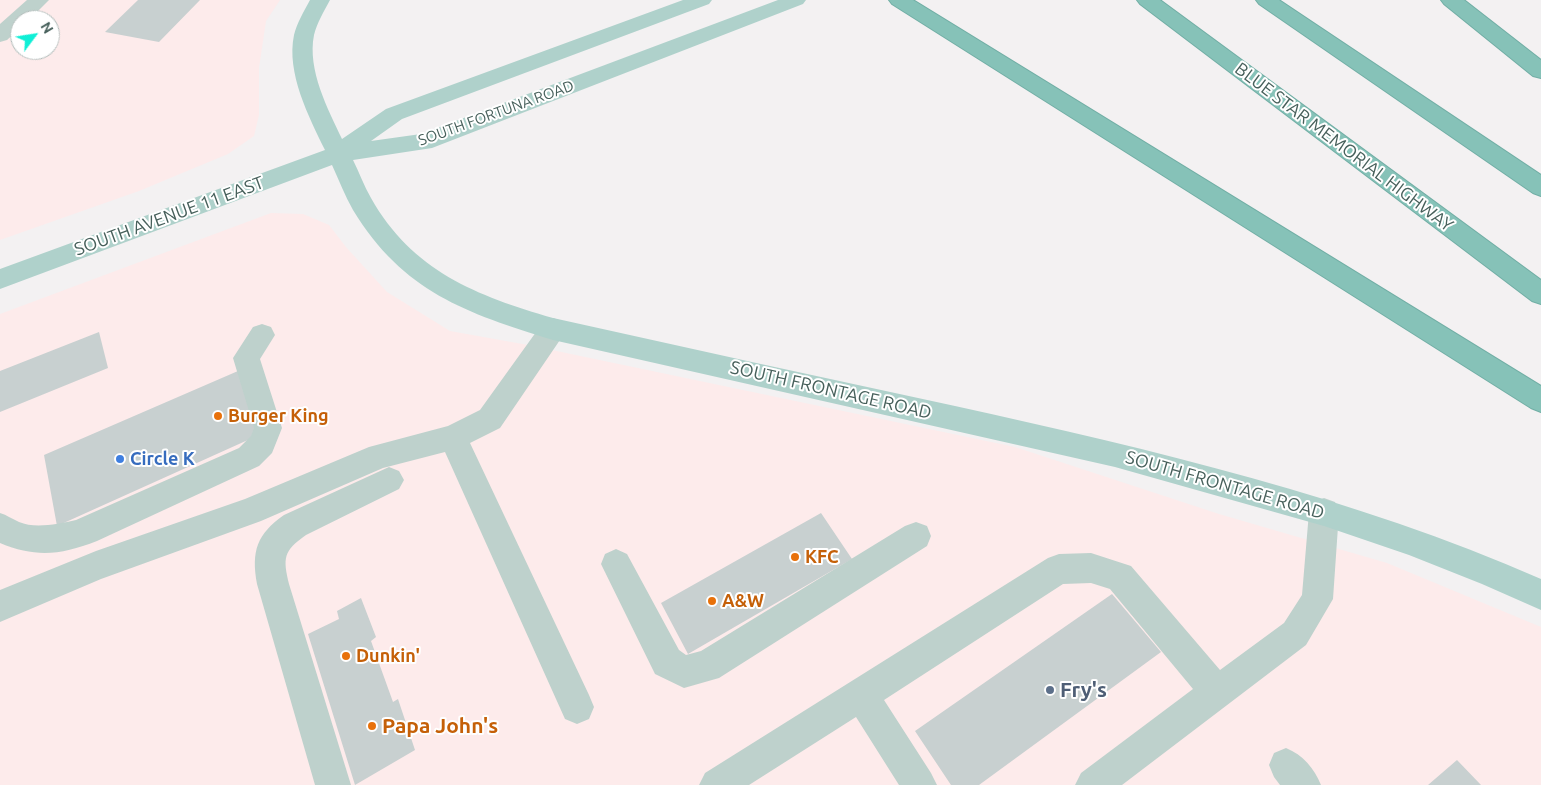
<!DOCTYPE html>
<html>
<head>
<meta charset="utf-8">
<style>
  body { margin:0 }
  #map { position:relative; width:1541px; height:785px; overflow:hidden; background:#f3f1f2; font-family:Ubuntu,sans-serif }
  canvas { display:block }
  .north { position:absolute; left:10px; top:10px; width:50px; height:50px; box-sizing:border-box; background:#fff; border:1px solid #b5bfbd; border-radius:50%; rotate:59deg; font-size:14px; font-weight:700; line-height:20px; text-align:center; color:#47605b }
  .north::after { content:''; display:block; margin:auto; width:18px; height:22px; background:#0fefd6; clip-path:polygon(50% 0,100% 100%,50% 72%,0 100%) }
</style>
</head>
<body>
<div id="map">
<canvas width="1541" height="785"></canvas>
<div class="north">N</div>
</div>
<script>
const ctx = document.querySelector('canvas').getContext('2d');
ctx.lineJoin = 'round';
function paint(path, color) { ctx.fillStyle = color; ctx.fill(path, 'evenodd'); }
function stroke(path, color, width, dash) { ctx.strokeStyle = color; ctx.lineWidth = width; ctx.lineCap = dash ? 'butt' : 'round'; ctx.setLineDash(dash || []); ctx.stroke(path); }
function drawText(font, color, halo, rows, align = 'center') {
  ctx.font = font + ' Ubuntu,sans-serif'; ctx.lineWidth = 4; ctx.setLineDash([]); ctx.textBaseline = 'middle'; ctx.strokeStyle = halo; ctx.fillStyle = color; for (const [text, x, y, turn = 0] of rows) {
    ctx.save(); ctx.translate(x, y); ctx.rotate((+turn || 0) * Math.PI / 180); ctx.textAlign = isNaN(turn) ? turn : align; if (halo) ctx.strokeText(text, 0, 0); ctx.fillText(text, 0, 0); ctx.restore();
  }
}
const commercial = new Path2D(`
  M 0,0 L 280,0 L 266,21 L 259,68 L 259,115 L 254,136 L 228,154 L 139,191 L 0,240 ZM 20,20 L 50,20 L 50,50 L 20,50 Z
  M 271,213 L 303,214 L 329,225 L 346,247 L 387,292 L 450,331 L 528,345 L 1015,447 L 1219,514 L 1387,563 L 1541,627 L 1541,785 L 0,785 L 0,314 Z`);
const building = new Path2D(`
  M 138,0 L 200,0 L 159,42 L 105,32 Z
  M 99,332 L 108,368 L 0,412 L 0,371 Z
  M 238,371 L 259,435 L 57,526 L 44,455 Z
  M 821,513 L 852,559 L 688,654 L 661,603 Z
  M 1112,594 L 1161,652 L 979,785 L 951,785 L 915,731 Z
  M 361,598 L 376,637 L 371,641 L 393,702 L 398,699 L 415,750 L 355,785 L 308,634 L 339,619 L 337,611 Z
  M 1457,760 L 1481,785 L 1428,785 Z`);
const minor = new Path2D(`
  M 27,0 L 49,0 L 29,20 L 20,20 L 20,28 L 7,40 L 0,42 L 0,24 Z
  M 553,318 L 562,321 L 566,329 L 562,337 L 500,428 L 470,443 L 589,695 L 594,707 L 589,719 L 577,724 L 565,719 L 445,452 L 383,468 L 261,521 L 101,579 L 0,622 L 0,590 L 96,551 L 245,499 L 369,447 L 448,426 L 480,410 L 544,321 Z
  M 262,324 L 271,327 L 275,335 L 260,359 L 282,428 L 272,453 L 259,466 L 97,541 C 61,555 36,558 0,543 L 0,513 C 7,515 12,519 19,522 C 35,529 58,524 76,520 L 239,448 L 251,436 L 254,428 L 233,358 L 253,327 Z
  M 389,467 L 399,471 L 404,480 L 399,489 L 306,535 C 283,551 283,558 289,584 L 351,785 L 315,785 L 257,584 C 251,551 257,534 284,515 Z
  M 1324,498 L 1335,502 L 1339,512 L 1333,599 L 1306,645 L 1122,785 L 1075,785 L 1081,773 L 1193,689 L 1110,589 L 1091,583 L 1063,584 L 884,700 L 931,773 L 937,785 L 899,785 L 856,717 L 749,785 L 699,785 L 705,773 L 1048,558 L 1059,554 L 1091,553 L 1131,566 L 1220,670 L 1284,623 L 1302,595 L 1309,512 L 1313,502 Z
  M 916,522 L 927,526 L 931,536 L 927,546 L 719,678 L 684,688 L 655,674 L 601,564 L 605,554 L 616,549 L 627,554 L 679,650 L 686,655 L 701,651 L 905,526 Z
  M 1286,748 C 1303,755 1314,768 1321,785 L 1280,785 L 1274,777 L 1269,765 L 1274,753 Z`);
const major = new Path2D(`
  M 310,0 L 330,0 C 324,11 317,23 314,35 C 307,70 328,109 342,139 L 386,109 L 683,0 L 712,0 L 709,4 L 402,119 L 371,141 L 421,134 L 778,0 L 806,0 L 803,4 L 432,148 L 353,160 C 359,172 364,186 371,198 C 412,271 477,296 553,318 C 687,348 821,377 955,406 C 1154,450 1354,497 1541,579 L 1541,610 L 1482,584 L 1409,555 L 1324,526 L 1115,467 L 553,340 C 466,313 403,292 353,210 C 345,196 339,180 332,165 L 0,289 L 0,269 L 325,150 C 309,117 286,73 294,35 C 297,23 304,11 310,0 Z`);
const highway = new Path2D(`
  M 889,0 L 913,0 L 1541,386 L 1541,412 L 1531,408 L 892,4 Z
  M 1137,0 L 1160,0 L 1541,280 L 1541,304 L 1532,301 L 1140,4 Z
  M 1256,0 L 1279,0 L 1541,175 L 1541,196 L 1533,193 L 1259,4 Z
  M 1441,0 L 1464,0 L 1541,60 L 1541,78 L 1533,76 L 1444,4 Z`);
const markers = [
  [218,416,5,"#e8710a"],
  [120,459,5,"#3f7fe0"],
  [795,557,5,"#e8710a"],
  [712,601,5,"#e8710a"],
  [346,656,5,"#e8710a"],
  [1050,690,5,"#5c6f8a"],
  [372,726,5,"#e8710a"]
];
const farStreetnames = [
  ["SOUTH FORTUNA ROAD",496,113,-20]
];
const streetNames = [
  ["BLUE STAR MEMORIAL HIGHWAY",1344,147,37],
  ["SOUTH AVENUE 11 EAST",169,216,-20],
  ["SOUTH FRONTAGE ROAD",831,390,13],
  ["SOUTH FRONTAGE ROAD",1225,485,16]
];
const foodNames = [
  ["Burger King",228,416],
  ["KFC",805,557],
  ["A&W",722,601],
  ["Dunkin'",356,656]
];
const shopNames = [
  ["Circle K",130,459]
];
const nearServicenames = [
  ["Fry's",1060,690]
];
const nearFoodnames = [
  ["Papa John's",382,726]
];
paint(commercial, '#fdebeb');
paint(building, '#c8d0d0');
stroke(highway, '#71aea5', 2);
paint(minor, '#bed1cc');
paint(major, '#afd1cb');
paint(highway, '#86c2b8');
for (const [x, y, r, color] of markers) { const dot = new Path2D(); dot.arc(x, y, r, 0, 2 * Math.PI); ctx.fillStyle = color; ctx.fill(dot); stroke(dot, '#fff', 2); }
drawText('15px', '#47605b', '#fff', farStreetnames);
drawText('18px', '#47605b', '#fff', streetNames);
drawText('bold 18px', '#c56008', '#fff', foodNames, 'left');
drawText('bold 18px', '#366cbe', '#fff', shopNames, 'left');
drawText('bold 21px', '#4e5e75', '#fff', nearServicenames, 'left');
drawText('bold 21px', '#c56008', '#fff', nearFoodnames, 'left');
</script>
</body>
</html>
